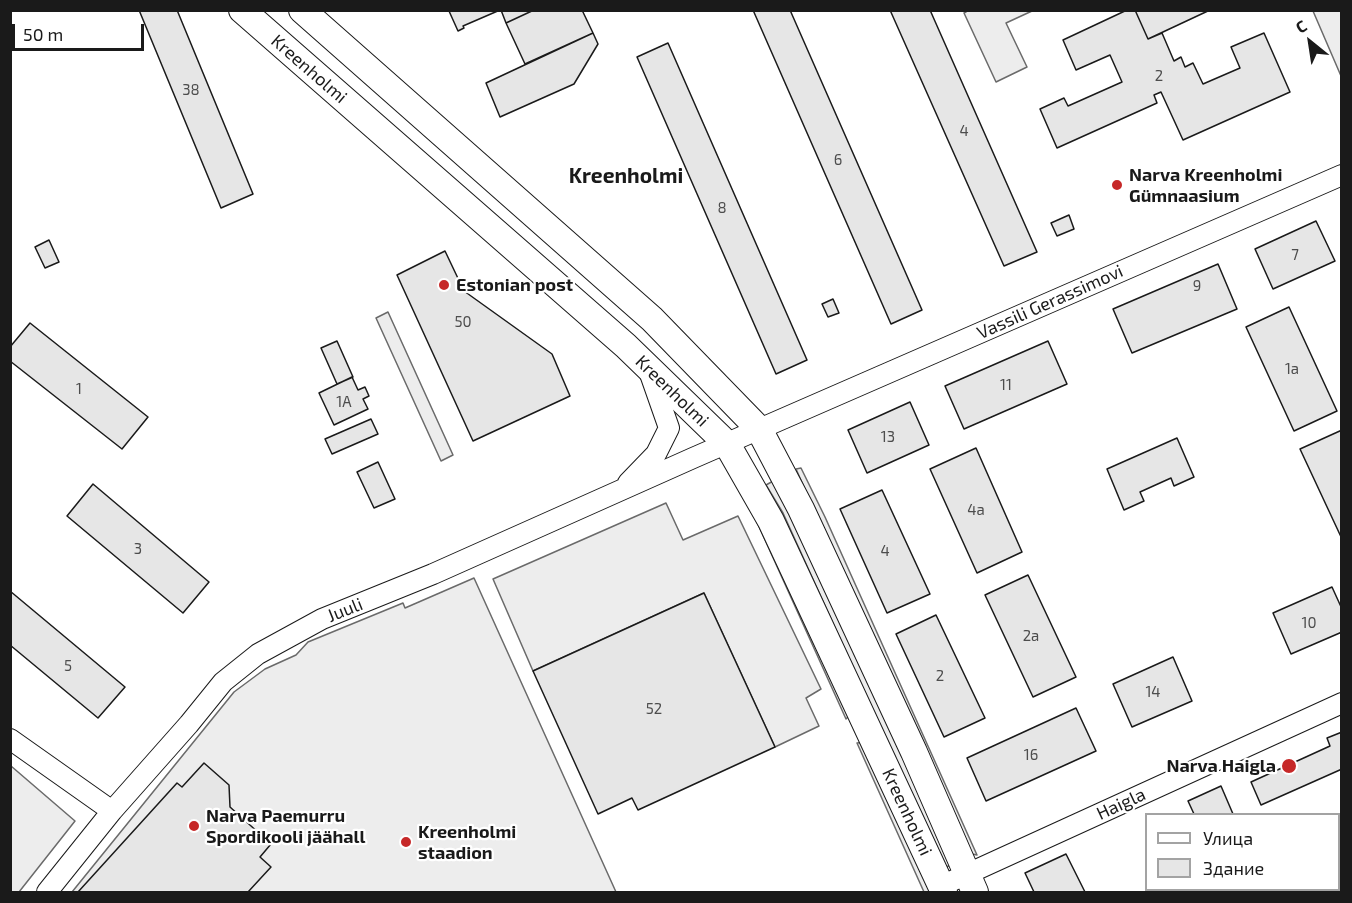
<!DOCTYPE html>
<html>
<head>
<meta charset="utf-8">
<style>
  body { margin:0 }
  #map { position:relative; width:1352px; height:903px; overflow:hidden; background:#fff; font-family:"Exo 2",sans-serif }
  canvas { display:block }
  .frame { position:absolute; inset:0; border:12px solid #1a1a1a; pointer-events:none }
  .legend { position:absolute; left:1145px; top:813px; width:195px; height:78px; box-sizing:border-box; background:#fff; border:2px solid #a3a3a3; margin:0; padding:8px 10px; list-style:none; font-size:18px; color:#1a1a1a }
  .legend li { display:flex; align-items:center; gap:12px; height:30px }
  .legend b { width:30px; border:2px solid #a3a3a3 }
  .north { position:absolute; left:1280px; top:12px; width:60px; height:60px; -webkit-text-stroke:4px #fff; paint-order:stroke; rotate:330deg; font-size:16px; font-weight:700; line-height:24px; text-align:center; color:#1a1a1a }
  .north::after { content:''; display:block; margin:auto; width:21px; height:27px; background:#1a1a1a; clip-path:polygon(50% 0,100% 100%,50% 72%,0 100%) }
  .scale { position:absolute; left:12px; top:24px; width:132px; height:27px; box-sizing:border-box; border:3px solid #1a1a1a; border-top:0; padding-left:8px; font-size:18px; line-height:21px; white-space:nowrap; color:#1a1a1a; -webkit-text-stroke:4px #fff; paint-order:stroke }
</style>
</head>
<body>
<div id="map">
<canvas width="1352" height="903"></canvas>
<div class="frame"></div>
<ul class="legend">
<li><b style="height:8px;background:#fff"></b>Улица</li>
<li><b style="height:16px;background:#e6e6e6"></b>Здание</li>
</ul>
<div class="north">С</div>
<div class="scale">50 m</div>
</div>
<script>
const ctx = document.querySelector('canvas').getContext('2d');
ctx.lineJoin = 'round';
function paint(path, color) { ctx.fillStyle = color; ctx.fill(path, 'evenodd'); }
function stroke(path, color, width, dash) { ctx.strokeStyle = color; ctx.lineWidth = width; ctx.lineCap = dash ? 'butt' : 'round'; ctx.setLineDash(dash || []); ctx.stroke(path); }
function drawText(font, color, halo, rows, align = 'center') {
  ctx.font = font + ' "Exo 2",sans-serif'; ctx.lineWidth = 4.5; ctx.setLineDash([]); ctx.textBaseline = 'middle'; ctx.strokeStyle = halo; ctx.fillStyle = color; for (const [text, x, y, turn = 0] of rows) {
    ctx.save(); ctx.translate(x, y); ctx.rotate((+turn || 0) * Math.PI / 180); ctx.textAlign = isNaN(turn) ? turn : align; if (halo) ctx.strokeText(text, 0, 0); ctx.fillText(text, 0, 0); ctx.restore();
  }
}
const built = new Path2D(`
  M 969,10 L 1032,11 L 1006,23 L 1027,67 L 996,82 L 964,13 Z
  M 1313,11 L 1341,11 L 1341,76 Z
  M 388,312 L 453,455 L 441,461 L 376,318 Z
  M 801,468 L 825,517 L 977,855 L 972,854 L 963,845 L 796,469 Z
  M 775,480 L 792,507 L 951,865 L 944,868 L 783,513 L 766,485 Z
  M 750,497 L 850,715 L 846,719 L 751,509 Z
  M 666,503 L 683,540 L 738,516 L 821,689 L 806,698 L 819,726 L 775,747 L 704,593 L 533,671 L 493,579 Z
  M 474,578 L 616,892 L 72,892 L 234,692 L 265,669 L 296,655 L 308,642 L 403,603 L 405,608 Z
  M 866,742 L 932,891 L 929,892 L 924,892 L 857,743 Z
  M 11,766 L 75,821 L 19,892 L 11,892 Z`);
const building = new Path2D(`
  M 139,10 L 177,10 L 253,194 L 221,208 Z
  M 500,10 L 463,26 L 464,28 L 458,31 L 449,11 Z
  M 501,10 L 534,10 L 506,23 Z
  M 534,10 L 582,10 L 593,33 L 525,64 L 506,23 Z
  M 753,10 L 790,10 L 922,310 L 891,324 Z
  M 890,10 L 930,10 L 1037,252 L 1004,266 Z
  M 1127,10 L 1135,10 L 1148,39 L 1162,33 L 1174,61 L 1181,57 L 1185,67 L 1193,63 L 1203,84 L 1240,68 L 1231,47 L 1264,33 L 1290,92 L 1183,140 L 1161,92 L 1154,95 L 1157,103 L 1057,148 L 1040,109 L 1064,98 L 1068,106 L 1122,82 L 1110,55 L 1076,70 L 1063,40 Z
  M 1135,10 L 1210,10 L 1148,39 Z
  M 593,33 L 598,44 L 574,84 L 500,117 L 486,83 Z
  M 668,43 L 807,360 L 776,374 L 637,57 Z
  M 1069,215 L 1074,229 L 1057,236 L 1051,223 Z
  M 1316,221 L 1335,261 L 1273,289 L 1255,249 Z
  M 49,240 L 59,262 L 45,268 L 35,247 Z
  M 445,251 L 464,291 L 552,354 L 570,396 L 473,441 L 397,275 Z
  M 1218,264 L 1237,309 L 1132,353 L 1113,309 Z
  M 833,299 L 839,313 L 828,317 L 822,304 Z
  M 1289,307 L 1337,411 L 1294,431 L 1246,327 Z
  M 30,323 L 148,417 L 122,449 L 10,361 L 10,347 Z
  M 337,341 L 353,377 L 337,384 L 321,348 Z
  M 1048,341 L 1067,384 L 964,429 L 945,386 Z
  M 352,377 L 358,390 L 365,387 L 369,396 L 363,399 L 368,409 L 334,425 L 319,393 Z
  M 910,402 L 929,445 L 867,473 L 848,430 Z
  M 371,419 L 378,434 L 332,454 L 325,439 Z
  M 1342,430 L 1342,539 L 1300,449 Z
  M 1177,438 L 1194,477 L 1174,486 L 1171,478 L 1140,492 L 1144,501 L 1124,510 L 1107,469 Z
  M 976,448 L 1022,552 L 977,573 L 930,469 Z
  M 378,462 L 395,499 L 374,508 L 357,472 Z
  M 93,484 L 209,582 L 183,613 L 67,516 Z
  M 882,490 L 930,594 L 887,613 L 840,509 Z
  M 1028,575 L 1076,677 L 1033,697 L 985,595 Z
  M 1332,587 L 1342,609 L 1342,632 L 1291,654 L 1273,613 Z
  M 10,591 L 125,687 L 98,718 L 10,645 Z
  M 704,593 L 775,747 L 638,810 L 632,798 L 598,814 L 533,671 Z
  M 936,615 L 985,718 L 944,737 L 896,634 Z
  M 1173,657 L 1192,701 L 1132,727 L 1113,684 Z
  M 1076,708 L 1096,751 L 986,801 L 967,758 Z
  M 1342,732 L 1342,769 L 1261,805 L 1251,782 L 1330,746 L 1327,738 Z
  M 204,763 L 229,785 L 230,807 L 271,844 L 260,857 L 271,867 L 248,892 L 78,892 L 177,783 L 182,787 Z
  M 1221,786 L 1233,814 L 1194,814 L 1188,801 Z
  M 1342,825 L 1342,864 L 1341,865 L 1338,860 L 1338,827 Z
  M 1066,854 L 1085,892 L 1034,892 L 1025,873 Z
  M 1201,890 L 1272,890 L 1265,892 L 1194,892 Z`);
const minor = new Path2D(`
  M 628,483 L 656,454 L 669,428 L 649,371
  M 10,739 L 112,811
  M 941,886 L 1342,703
  M 47,892 L 112,811 L 189,724 L 223,682 L 258,654 L 322,619 L 433,574 L 693,458 L 1342,175`);
const major = new Path2D(`
  M 242,10 L 626,346 L 727,444 L 771,521 L 944,892
  M 302,10 L 652,319 L 759,429 L 801,509 L 914,752 L 975,892`);
const markers = [
  [1117,185,6,"#c62828"],
  [444,285,6,"#c62828"],
  [1289,766,8,"#c62828"],
  [194,826,6,"#c62828"],
  [406,842,6,"#c62828"]
];
const numberNames = [
  ["2",1159,76],
  ["38",191,90],
  ["4",964,131],
  ["6",838,160],
  ["8",722,208],
  ["7",1295,255],
  ["9",1197,286],
  ["50",463,322],
  ["1a",1292,369],
  ["11",1006,385],
  ["1",79,389],
  ["1A",344,402],
  ["13",888,437],
  ["4a",976,510],
  ["3",138,549],
  ["4",885,551],
  ["10",1309,623],
  ["2a",1031,636],
  ["5",68,666],
  ["2",940,676],
  ["14",1153,692],
  ["52",654,709],
  ["16",1031,755]
];
const streetNames = [
  ["Kreenholmi",309,69,41],
  ["Vassili Gerassimovi",1050,302,-24],
  ["Kreenholmi",672,391,44],
  ["Juuli",345,610,-22],
  ["Haigla",1121,804,-25],
  ["Kreenholmi",907,812,65]
];
const poiNames = [
  ["Narva Kreenholmi",1129,175],
  ["Gümnaasium",1129,196],
  ["Estonian post",456,285],
  ["Narva Haigla",1276,766,"right"],
  ["Narva Paemurru",206,816],
  ["Spordikooli jäähall",206,837],
  ["Kreenholmi",418,832],
  ["staadion",418,853]
];
const quarterNames = [
  ["Kreenholmi",626,176]
];
paint(built, '#ededed');
stroke(built, '#6a6a6a', 1.5);
paint(building, '#e6e6e6');
stroke(building, '#1a1a1a', 1.5);
stroke(minor, '#1a1a1a', 22);
stroke(major, '#1a1a1a', 28);
stroke(minor, '#fff', 20);
stroke(major, '#fff', 26);
for (const [x, y, r, color] of markers) { const dot = new Path2D(); dot.arc(x, y, r, 0, 2 * Math.PI); ctx.fillStyle = color; ctx.fill(dot); stroke(dot, '#fff', 2); }
drawText('15px', '#4d4d4d', null, numberNames);
drawText('18px', '#1a1a1a', '#fff', streetNames);
drawText('bold 18px', '#1a1a1a', '#fff', poiNames, 'left');
drawText('bold 21px', '#1a1a1a', '#fff', quarterNames);
</script>
</body>
</html>
